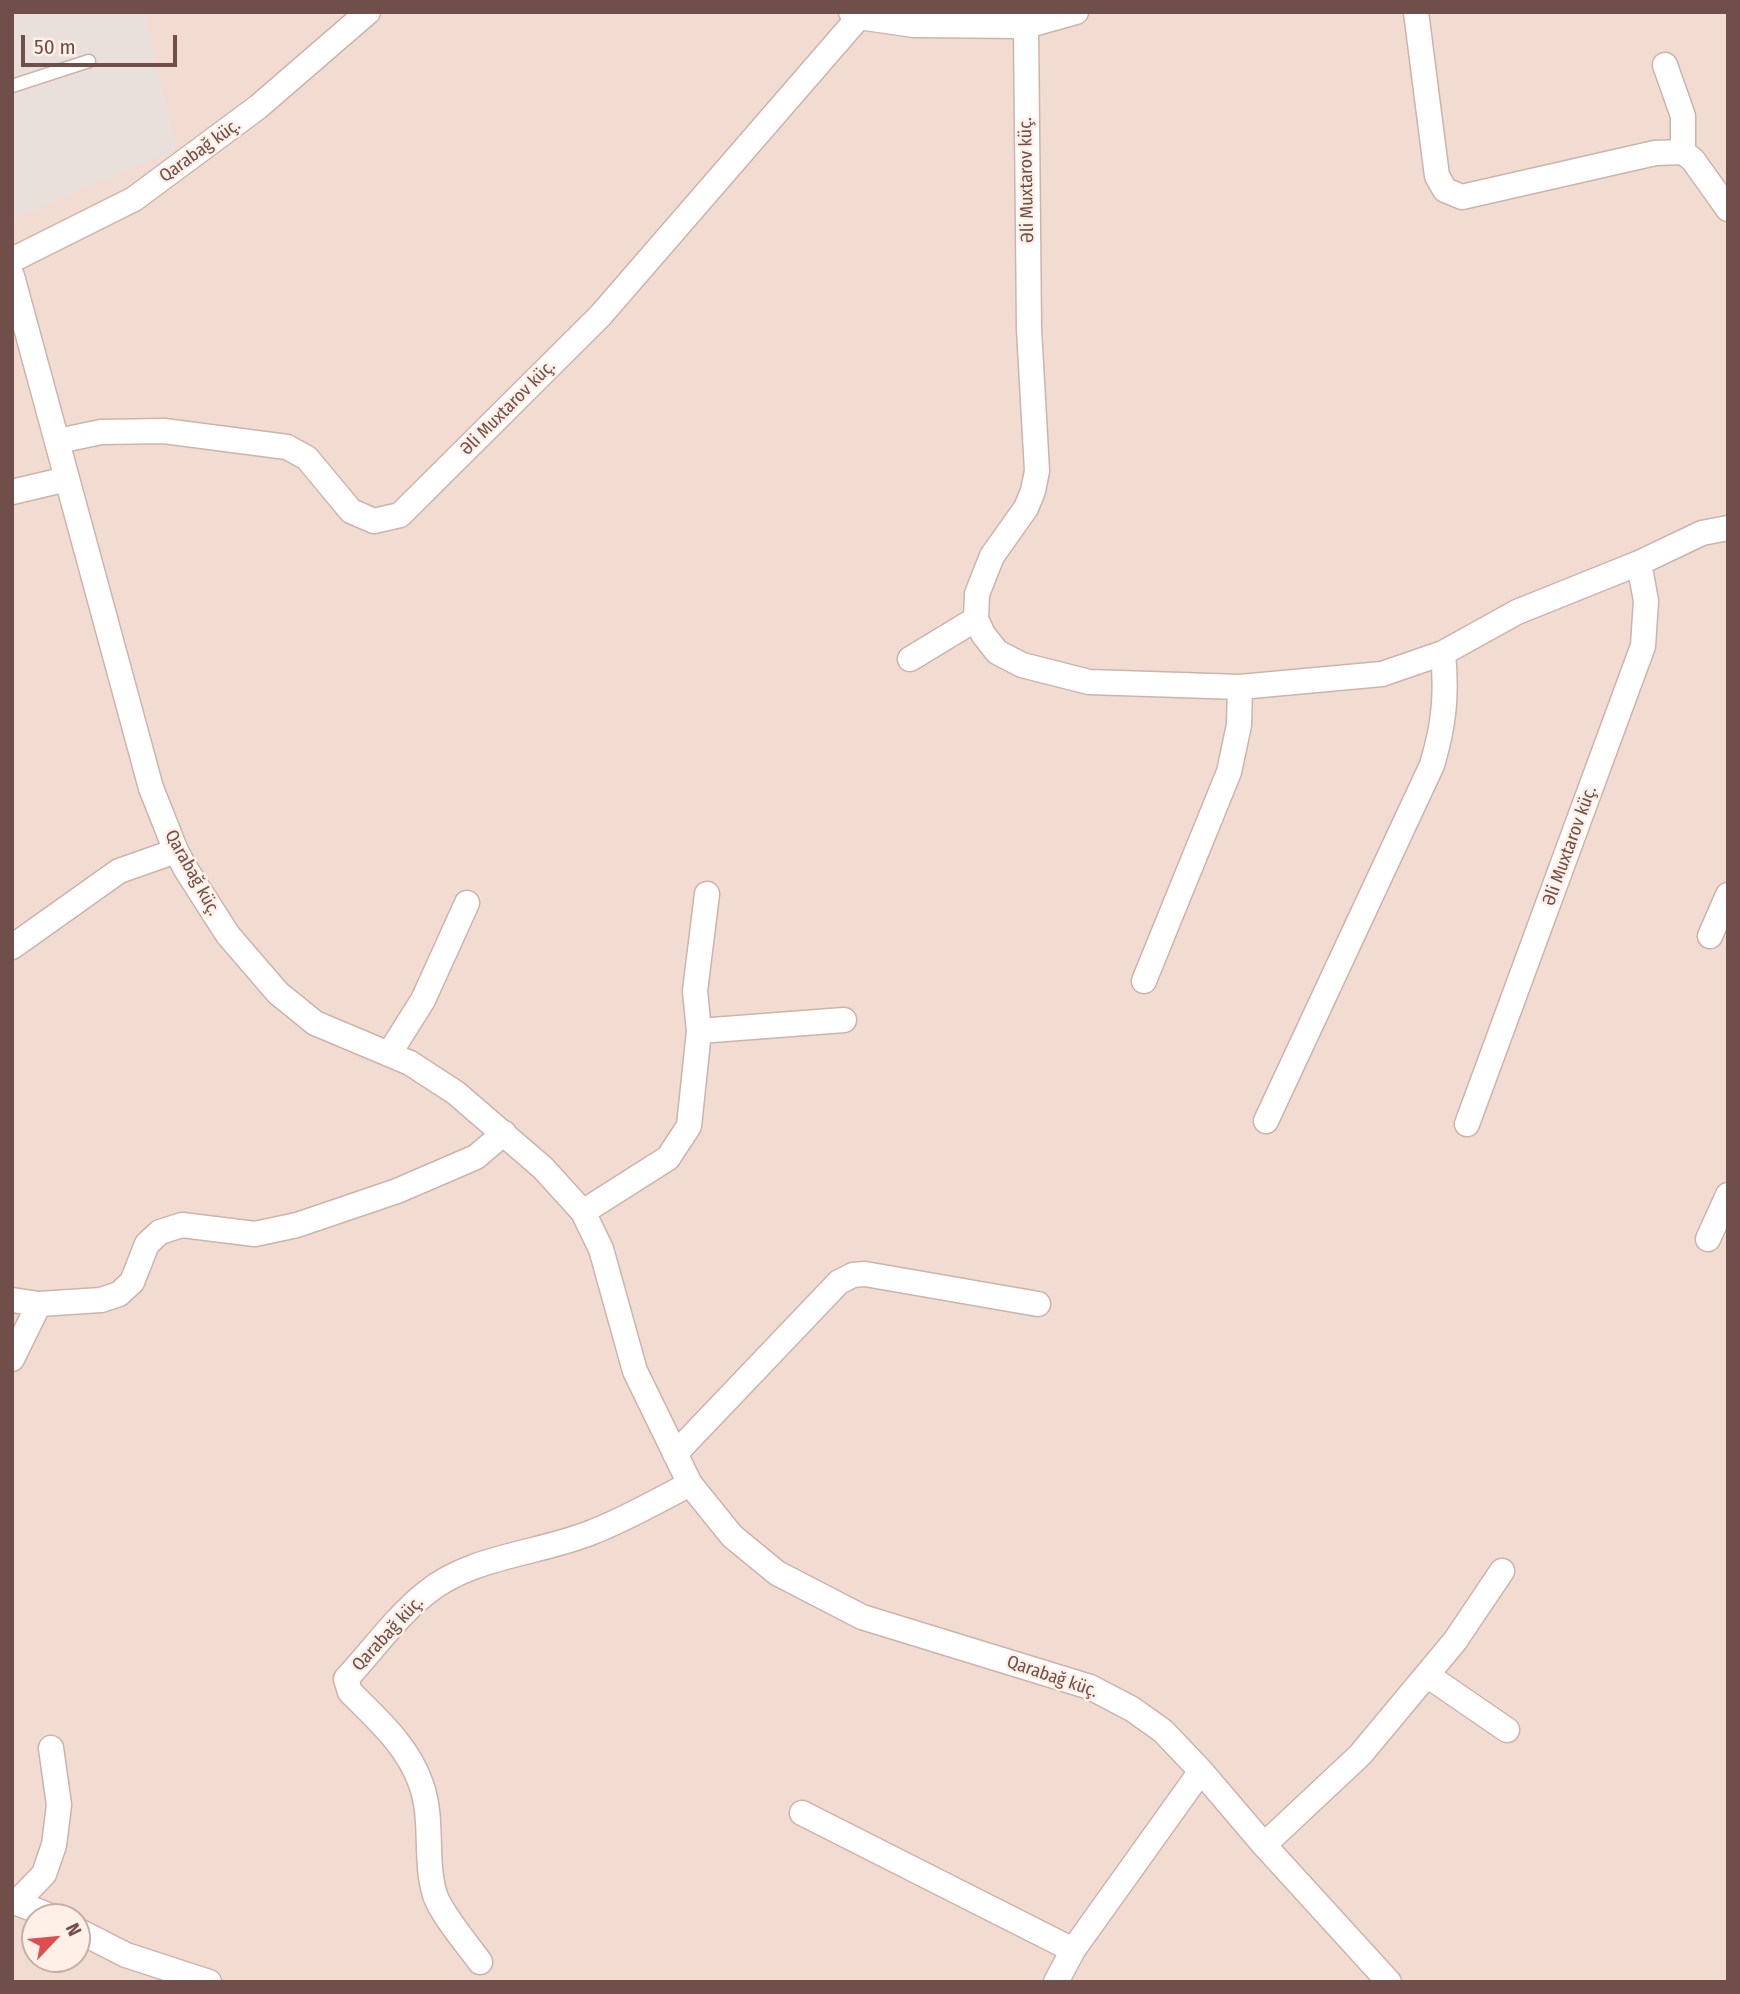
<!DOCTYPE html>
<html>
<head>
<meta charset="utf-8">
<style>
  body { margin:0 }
  #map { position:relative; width:1740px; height:1994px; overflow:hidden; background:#faebe2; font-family:"Fira Sans Condensed",sans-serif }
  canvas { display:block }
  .frame { position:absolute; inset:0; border:14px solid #704e4a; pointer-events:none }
  .north { position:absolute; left:21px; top:1903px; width:70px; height:70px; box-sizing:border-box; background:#feefe7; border:2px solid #c5afa8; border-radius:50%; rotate:64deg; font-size:19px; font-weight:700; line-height:28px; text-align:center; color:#704e4a }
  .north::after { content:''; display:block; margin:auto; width:24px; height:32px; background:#de4d50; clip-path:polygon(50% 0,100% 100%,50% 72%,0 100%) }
  .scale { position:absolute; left:21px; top:35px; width:156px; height:32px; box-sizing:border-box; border:4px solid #704e4a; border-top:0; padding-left:9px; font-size:21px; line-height:24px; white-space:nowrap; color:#704e4a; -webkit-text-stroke:5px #feefe7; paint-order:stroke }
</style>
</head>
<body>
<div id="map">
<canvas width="1740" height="1994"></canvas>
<div class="frame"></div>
<div class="north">N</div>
<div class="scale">50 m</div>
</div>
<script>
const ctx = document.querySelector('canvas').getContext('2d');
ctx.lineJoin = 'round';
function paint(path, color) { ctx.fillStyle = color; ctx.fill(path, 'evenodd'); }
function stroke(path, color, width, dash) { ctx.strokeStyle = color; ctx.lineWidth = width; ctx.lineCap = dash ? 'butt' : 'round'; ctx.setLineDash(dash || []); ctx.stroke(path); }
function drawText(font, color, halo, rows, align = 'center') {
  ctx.font = font + ' "Fira Sans Condensed",sans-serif'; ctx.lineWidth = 5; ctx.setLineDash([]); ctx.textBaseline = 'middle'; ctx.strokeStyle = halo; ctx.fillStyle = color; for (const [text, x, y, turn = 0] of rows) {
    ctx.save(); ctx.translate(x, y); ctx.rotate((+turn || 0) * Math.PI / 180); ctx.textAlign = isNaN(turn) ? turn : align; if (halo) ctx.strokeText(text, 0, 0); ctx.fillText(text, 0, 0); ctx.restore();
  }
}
const residential = new Path2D(`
  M 12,12 L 1728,12 L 1728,1982 L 12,1982 ZM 35,1917 L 77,1917 L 77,1959 L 35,1959 Z`);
const industrial = new Path2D(`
  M 12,12 L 145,12 L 177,149 L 12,220 Z`);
const lane = new Path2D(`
  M 12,86 L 89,61`);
const street = new Path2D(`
  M 851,12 L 859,17 L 914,25 L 1026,26 L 1076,12
  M 1416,12 L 1437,176 L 1445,190 L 1462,197 L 1655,153 L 1683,152 L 1693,160 L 1728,209
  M 1026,26 L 1029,329 L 1037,471 L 1033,491 L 1026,508 L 992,556 L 977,594 L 976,619 L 983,634 L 997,652 L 1022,665 L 1089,682 L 1240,687 L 1382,674 L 1443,653 L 1517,612 L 1639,563 L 1702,533 L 1728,528
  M 1665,65 L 1683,116 L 1683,152
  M 12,260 L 134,199 L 258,107 L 368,12
  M 12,276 L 151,788 L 176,851 L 187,871 L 228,935 L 278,993 L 315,1023 L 410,1063 L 456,1093 L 543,1168 L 583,1212 L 601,1249 L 635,1371 L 690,1484 L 732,1536 L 777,1573 L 862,1617 L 1090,1687 L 1132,1709 L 1163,1731 L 1201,1771 L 1264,1845 L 1389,1982
  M 58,441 L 101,432 L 164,431 L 287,447 L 307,458 L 351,511 L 374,521 L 400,515 L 600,316 L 859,17
  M 12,492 L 67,479
  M 910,659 L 976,619
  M 1710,936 L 1728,895
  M 12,947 L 119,871 L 176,851
  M 1144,981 L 1229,772 L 1239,725 L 1240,687
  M 699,1031 L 844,1020
  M 389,1054 L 423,1000 L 467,903
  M 1266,1121 L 1432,765 C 1444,725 1447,695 1443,653
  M 1467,1124 L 1643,646 L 1646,601 L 1639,563
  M 583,1212 L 668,1158 L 689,1126 L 699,1031 L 695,991 L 707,894
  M 1708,1239 L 1728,1195
  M 12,1300 L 39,1304 L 101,1300 L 119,1294 L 132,1282 L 147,1244 L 160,1232 L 182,1225 L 255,1234 L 297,1225 L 397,1191 L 476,1157 L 504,1133
  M 12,1359 L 39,1304
  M 675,1454 L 839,1282 L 853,1275 L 865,1274 L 1038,1304
  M 1427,1675 L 1507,1730
  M 802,1813 L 1073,1950
  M 1264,1845 L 1360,1755 L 1455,1641 L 1502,1571
  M 12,1901 L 53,1917
  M 17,1902 L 44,1874 L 54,1845 L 59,1805 L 51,1748
  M 77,1930 L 126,1955 L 209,1982
  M 480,1962 C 467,1944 442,1915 435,1895 C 424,1859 434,1820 421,1784 C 408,1746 378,1720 350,1692 L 346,1679 C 372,1651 396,1617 426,1593 C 472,1555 541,1554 595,1531 C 628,1518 659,1500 690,1484
  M 1056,1982 L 1073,1950 L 1201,1771`);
const streetNames = [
  ["Qarabağ küç.",200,151,-36],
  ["Əli Muxtarov küç.",1027,180,-91],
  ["Əli Muxtarov küç.",508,408,-45],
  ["Əli Muxtarov küç.",1570,846,-70],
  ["Qarabağ küç.",192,873,61],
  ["Qarabağ küç.",388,1634,-47],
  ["Qarabağ küç.",1052,1677,19]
];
paint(residential, '#f2dbd0');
paint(industrial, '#e9e0dc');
stroke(lane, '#cdb3ac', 15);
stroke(street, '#cdb3ac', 27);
stroke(lane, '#fff', 12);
stroke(street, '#fff', 24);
drawText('18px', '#704e4a', '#feefe7', streetNames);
</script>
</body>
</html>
